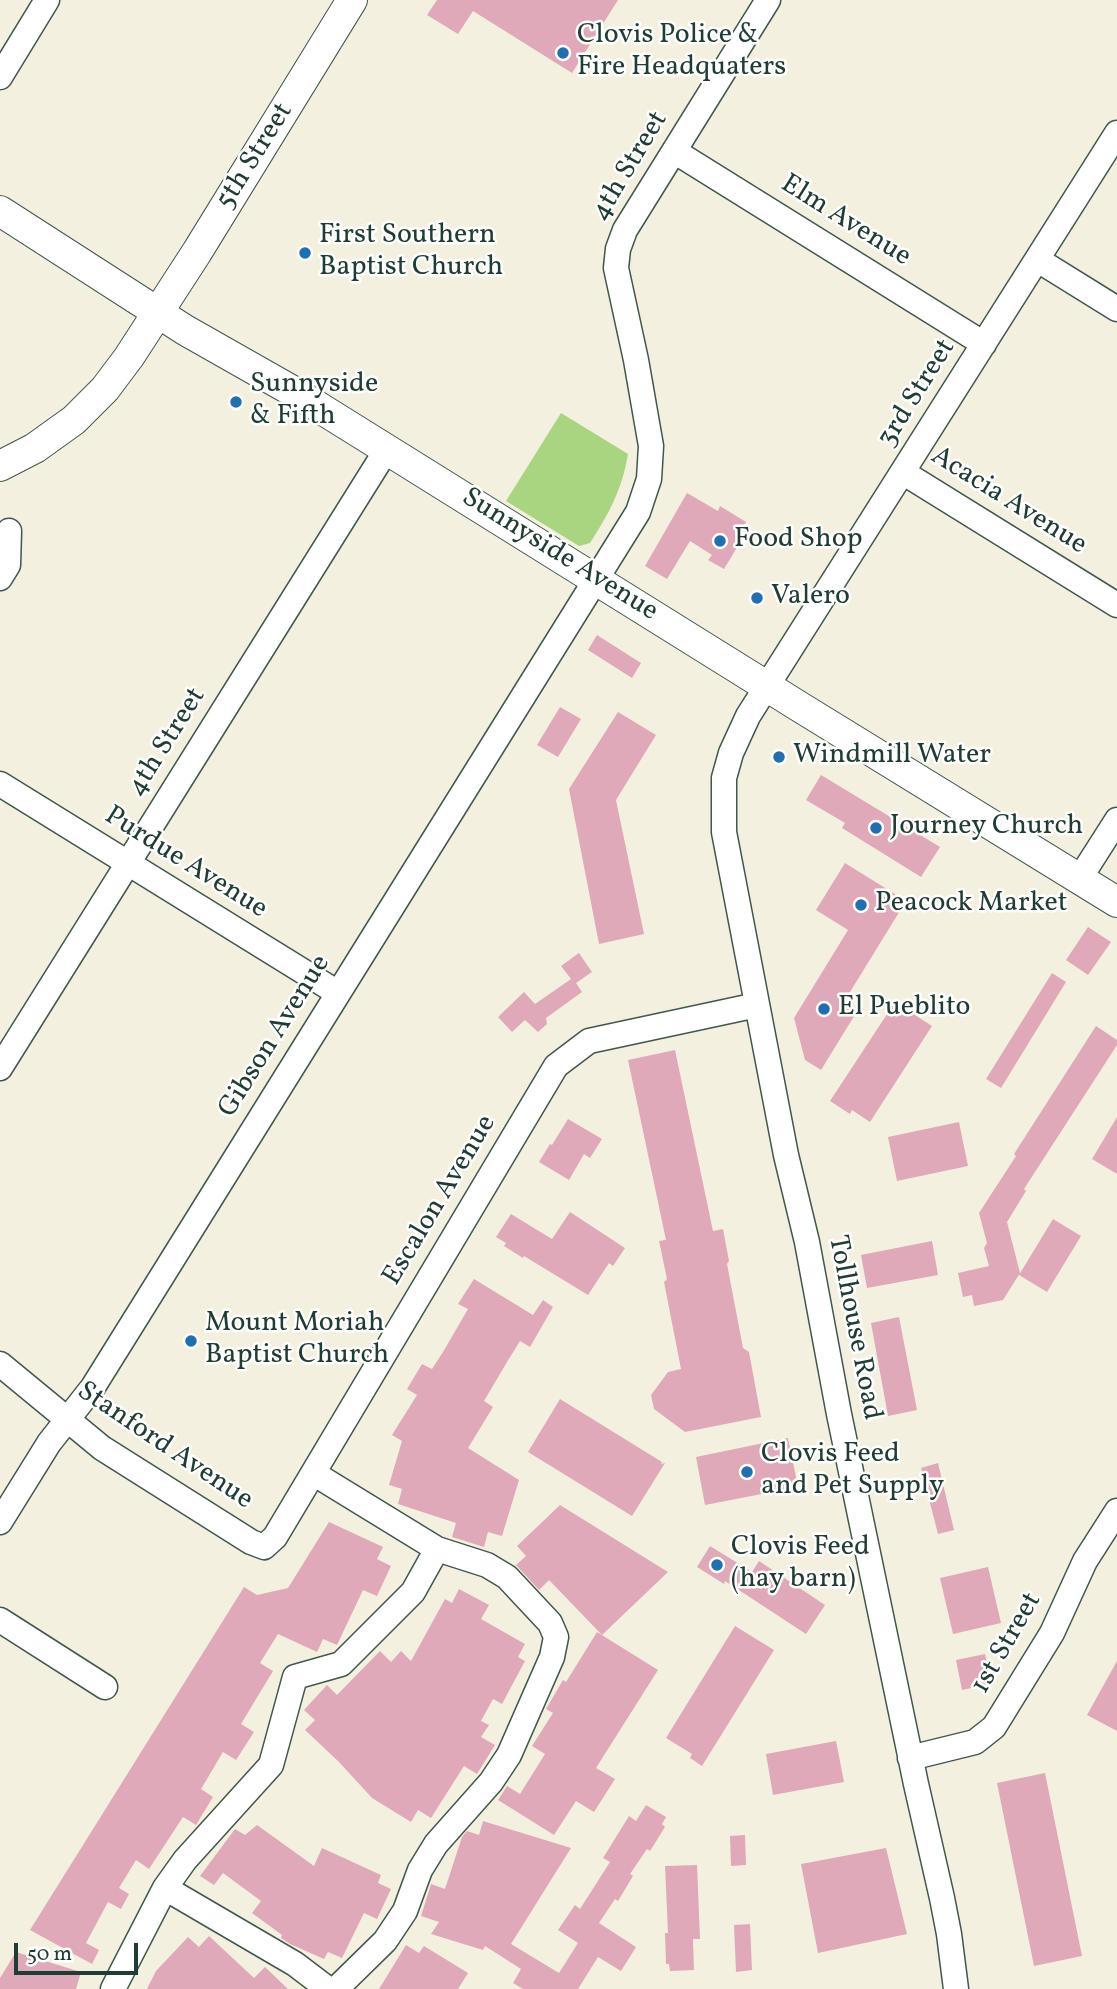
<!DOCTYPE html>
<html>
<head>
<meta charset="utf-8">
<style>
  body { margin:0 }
  #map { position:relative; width:1117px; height:1989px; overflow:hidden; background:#f4f0df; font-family:Vollkorn,serif }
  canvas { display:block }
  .scale { position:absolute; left:14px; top:1943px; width:124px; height:32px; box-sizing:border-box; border:4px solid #1f3d34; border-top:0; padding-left:9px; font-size:21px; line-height:24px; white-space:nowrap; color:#1f3d34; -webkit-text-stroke:5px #fff; paint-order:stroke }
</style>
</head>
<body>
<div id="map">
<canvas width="1117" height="1989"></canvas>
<div class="scale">50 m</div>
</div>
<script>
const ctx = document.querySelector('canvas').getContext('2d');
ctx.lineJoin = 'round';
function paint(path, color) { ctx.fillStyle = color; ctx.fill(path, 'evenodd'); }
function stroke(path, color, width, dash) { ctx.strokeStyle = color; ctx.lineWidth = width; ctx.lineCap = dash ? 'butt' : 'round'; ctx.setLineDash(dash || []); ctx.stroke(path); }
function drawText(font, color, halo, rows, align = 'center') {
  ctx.font = font + ' Vollkorn,serif'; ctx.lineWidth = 5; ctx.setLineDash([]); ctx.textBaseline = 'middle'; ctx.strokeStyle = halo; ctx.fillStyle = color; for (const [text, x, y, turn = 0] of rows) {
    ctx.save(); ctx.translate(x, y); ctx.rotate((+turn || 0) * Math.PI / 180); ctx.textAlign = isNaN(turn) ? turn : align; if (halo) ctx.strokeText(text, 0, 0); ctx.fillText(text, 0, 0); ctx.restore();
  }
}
const green = new Path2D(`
  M 561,413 L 628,454 C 622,490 609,513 590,543 L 579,546 L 506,501 Z`);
const building = new Path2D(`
  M 437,0 L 618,0 L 572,73 L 473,11 L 458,34 L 427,15 Z
  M 687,493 L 718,511 L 720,506 L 746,522 L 740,533 L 744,536 L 724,569 L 708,560 L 712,555 L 690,541 L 667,579 L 645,566 Z
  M 597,635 L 641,663 L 632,678 L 588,650 Z
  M 560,707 L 581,719 L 558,757 L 537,745 Z
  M 618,712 L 656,735 L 616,800 L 644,934 L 599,944 L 569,789 Z
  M 821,775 L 940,847 L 921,877 L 842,828 L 845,823 L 806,800 Z
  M 845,863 L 906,901 L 842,1005 L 856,1013 L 821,1070 L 805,1060 L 794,1018 L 848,930 L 816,910 Z
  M 1088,927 L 1111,942 L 1088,975 L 1066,960 Z
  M 579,953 L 592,972 L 576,983 L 582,992 L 546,1018 L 547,1024 L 538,1032 L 525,1020 L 512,1032 L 498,1017 L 524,992 L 535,1004 L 571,979 L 561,966 Z
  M 1052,973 L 1066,982 L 1001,1088 L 986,1079 Z
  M 895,1002 L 932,1026 L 870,1122 L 852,1110 L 850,1114 L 830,1101 Z
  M 1096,1026 L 1117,1040 L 1117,1045 L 1024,1189 L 1026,1191 L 1007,1222 L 1020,1273 L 1003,1300 L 974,1306 L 972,1295 L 963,1297 L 958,1273 L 989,1266 L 984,1248 L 987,1243 L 979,1213 L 1016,1156 L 1014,1154 Z
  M 675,1050 L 713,1231 L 723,1229 L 729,1261 L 727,1264 L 743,1348 L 749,1352 L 761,1417 L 685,1432 L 654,1409 L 651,1395 L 668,1372 L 681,1369 L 664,1282 L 667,1279 L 659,1241 L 666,1240 L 628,1060 Z
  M 1117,1117 L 1117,1174 L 1092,1159 Z
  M 568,1119 L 602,1139 L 590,1158 L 584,1154 L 569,1180 L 539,1162 L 550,1144 L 552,1145 Z
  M 959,1122 L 968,1166 L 897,1181 L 888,1137 Z
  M 570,1212 L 625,1248 L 613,1266 L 609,1263 L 588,1295 L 524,1256 L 523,1258 L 504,1246 L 506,1243 L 496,1237 L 511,1214 L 552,1239 Z
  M 1053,1219 L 1081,1236 L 1047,1292 L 1019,1275 Z
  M 932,1241 L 938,1275 L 867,1288 L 861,1255 Z
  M 474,1279 L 533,1315 L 543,1300 L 553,1307 L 530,1347 L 520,1341 L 507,1362 L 484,1401 L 493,1407 L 468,1448 L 519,1480 L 502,1536 L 488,1532 L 484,1547 L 452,1537 L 456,1523 L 398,1504 L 402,1489 L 389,1485 L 402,1441 L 392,1435 L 417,1395 L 407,1389 L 422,1364 L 432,1369 L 443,1352 L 468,1309 L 458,1304 Z
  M 899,1317 L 917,1410 L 888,1416 L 871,1323 Z
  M 560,1399 L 662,1462 L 661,1464 L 665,1463 L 632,1516 L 528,1452 Z
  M 788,1438 L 798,1487 L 705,1505 L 696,1457 Z
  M 938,1463 L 954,1530 L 938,1534 L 921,1468 Z
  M 560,1505 L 668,1572 L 602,1635 L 549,1580 L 539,1590 L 516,1565 L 526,1556 L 517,1546 Z
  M 329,1522 L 383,1547 L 377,1559 L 391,1566 L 377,1596 L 363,1590 L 337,1645 L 323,1639 L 317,1652 L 278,1634 L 260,1663 L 273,1671 L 241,1724 L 254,1732 L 236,1760 L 223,1752 L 201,1789 L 213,1797 L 196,1825 L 183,1817 L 149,1869 L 136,1860 L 119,1888 L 129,1894 L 121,1909 L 108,1902 L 86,1943 L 99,1950 L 92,1964 L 30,1930 L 244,1587 L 257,1595 L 288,1588 Z
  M 710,1546 L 752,1572 L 759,1561 L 825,1605 L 806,1634 L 725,1581 L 724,1584 L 697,1567 Z
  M 988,1567 L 1001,1623 L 953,1634 L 940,1578 Z
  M 459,1589 L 489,1605 L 481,1619 L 525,1644 L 518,1657 L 525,1661 L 502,1704 L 493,1699 L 481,1721 L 489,1725 L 481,1737 L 495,1745 L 477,1774 L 464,1766 L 431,1818 L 418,1810 L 411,1822 L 372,1798 L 339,1762 L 305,1730 L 315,1720 L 304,1710 L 327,1685 L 337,1695 L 380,1651 L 391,1662 L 401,1651 L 411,1661 L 445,1599 L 452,1603 Z
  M 735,1626 L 774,1650 L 702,1766 L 690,1758 L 692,1754 L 666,1738 Z
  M 597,1632 L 658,1670 L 596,1768 L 615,1779 L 594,1812 L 576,1801 L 554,1835 L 498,1800 L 507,1786 L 520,1794 L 545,1754 L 532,1746 L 553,1713 L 546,1709 L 563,1680 L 566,1682 Z
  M 985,1654 L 991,1684 L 962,1690 L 956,1660 Z
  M 1117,1661 L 1117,1731 L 1087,1715 Z
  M 836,1741 L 844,1782 L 773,1795 L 766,1754 Z
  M 1045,1773 L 1082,1956 L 1034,1966 L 997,1783 Z
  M 646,1805 L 666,1817 L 662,1824 L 665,1827 L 650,1851 L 647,1849 L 630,1874 L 633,1876 L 618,1901 L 615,1899 L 599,1923 L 636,1947 L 621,1971 L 598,1957 L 578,1989 L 523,1989 L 513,1983 L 521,1969 L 485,1946 L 483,1950 L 431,1934 L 439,1922 L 421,1916 L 431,1884 L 445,1889 L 462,1837 L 467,1831 L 479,1835 L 483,1821 L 571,1848 L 511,1944 L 559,1973 L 578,1943 L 558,1930 L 575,1905 L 580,1909 L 610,1862 L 603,1858 L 629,1816 L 636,1821 Z
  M 257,1825 L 314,1866 L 322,1848 L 381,1875 L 378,1883 L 391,1889 L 377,1919 L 364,1913 L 342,1958 L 328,1952 L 324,1959 L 290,1944 L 281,1938 L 282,1935 L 252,1913 L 261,1901 L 223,1873 L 214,1885 L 200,1876 L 235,1829 L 245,1835 Z
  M 745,1835 L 746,1865 L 731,1866 L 730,1836 Z
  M 886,1848 L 907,1934 L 818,1953 L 801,1864 Z
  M 697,1865 L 700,1939 L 693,1939 L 694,1970 L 670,1971 L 669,1964 L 666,1964 L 665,1933 L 668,1933 L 665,1866 Z
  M 750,1924 L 752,1970 L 736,1972 L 734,1925 Z
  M 209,1936 L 254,1978 L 265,1967 L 288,1989 L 147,1989 L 156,1971 L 188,1937 L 199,1947 Z
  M 406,1945 L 419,1953 L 424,1946 L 468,1973 L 458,1989 L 379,1989 Z
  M 16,1952 L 81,1972 L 76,1989 L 0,1989 L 0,1978 Z`);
const minor = new Path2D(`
  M 0,77 L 47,0
  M 674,151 L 984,344
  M 1038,260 L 1117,309
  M 904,473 L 1117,605
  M 0,578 L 8,565 L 9,531
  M 0,784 L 338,993
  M 1080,878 L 1117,820
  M 0,1068 L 387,449
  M 0,1364 L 102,1448 L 251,1542 L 264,1547 L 275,1537 L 556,1066 L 589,1041 L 757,1005
  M 313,1473 L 437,1549 L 487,1565 L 507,1577 L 550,1623 L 556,1637 L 552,1657 L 509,1755 L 491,1782 L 436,1844 L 420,1870 L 405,1911 L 385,1941 L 336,1989
  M 0,1522 L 49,1443 L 93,1387 L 638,512 L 649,479 L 651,446 L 636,360 L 616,268 L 618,249 L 625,230 L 768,0
  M 0,1620 L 105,1687
  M 910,1758 L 975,1742 L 994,1727 L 1052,1633 L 1085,1561 L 1117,1511
  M 165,1888 L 295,1964 L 328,1989
  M 113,1989 L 165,1888 L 185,1860 L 271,1765 L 295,1677 L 341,1664 L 413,1592 L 437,1549
  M 956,1989 L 949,1934 L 942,1898 L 916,1784 L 839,1414 L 807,1242 L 786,1155 L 724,832 L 724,778 L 731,753 L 748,716 L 1117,133`);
const major = new Path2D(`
  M 0,211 L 185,330 L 296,393 L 800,707 L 1117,902
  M 0,466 L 35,448 L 74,420 L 105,389 L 129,357 L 197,252 L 352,0`);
const markers = [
  [563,53,7,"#1f6fb2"],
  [305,253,7,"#1f6fb2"],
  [236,402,7,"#1f6fb2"],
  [720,541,7,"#1f6fb2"],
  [757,598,7,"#1f6fb2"],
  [779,757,7,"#1f6fb2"],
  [876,828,7,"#1f6fb2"],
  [861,905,7,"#1f6fb2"],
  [824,1009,7,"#1f6fb2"],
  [191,1341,7,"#1f6fb2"],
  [747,1472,7,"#1f6fb2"],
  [717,1565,7,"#1f6fb2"]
];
const poiNames = [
  ["Clovis Police &",577,37],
  ["Fire Headquaters",577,69],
  ["First Southern",319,237],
  ["Baptist Church",319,269],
  ["Sunnyside",250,386],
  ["& Fifth",250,418],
  ["Food Shop",734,541],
  ["Valero",771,598],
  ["Windmill Water",793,757],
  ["Journey Church",890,828],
  ["Peacock Market",875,905],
  ["El Pueblito",838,1009],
  ["Mount Moriah",205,1325],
  ["Baptist Church",205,1357],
  ["Clovis Feed",761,1456],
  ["and Pet Supply",761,1488],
  ["Clovis Feed",731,1549],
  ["(hay barn)",731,1581]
];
const streetNames = [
  ["5th Street",256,157,-58],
  ["4th Street",631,167,-59],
  ["Elm Avenue",845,222,32],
  ["3rd Street",918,394,-58],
  ["Acacia Avenue",1008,502,32],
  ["Sunnyside Avenue",559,556,32],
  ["4th Street",168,743,-58],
  ["Purdue Avenue",185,864,32],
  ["Gibson Avenue",276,1037,-58],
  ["Escalon Avenue",441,1201,-59],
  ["Tollhouse Road",853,1328,79],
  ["Stanford Avenue",164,1447,34],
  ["1st Street",1008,1644,-60]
];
paint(green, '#a9d480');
paint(building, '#dfa9b9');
stroke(minor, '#3f584e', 27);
stroke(major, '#3f584e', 32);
stroke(minor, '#fff', 24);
stroke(major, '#fff', 30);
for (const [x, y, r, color] of markers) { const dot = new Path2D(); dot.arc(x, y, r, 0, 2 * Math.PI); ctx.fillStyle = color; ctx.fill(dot); stroke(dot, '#fff', 2.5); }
drawText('28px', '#1f3d34', '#fff', poiNames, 'left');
drawText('28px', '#1f3d34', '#fff', streetNames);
</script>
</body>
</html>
